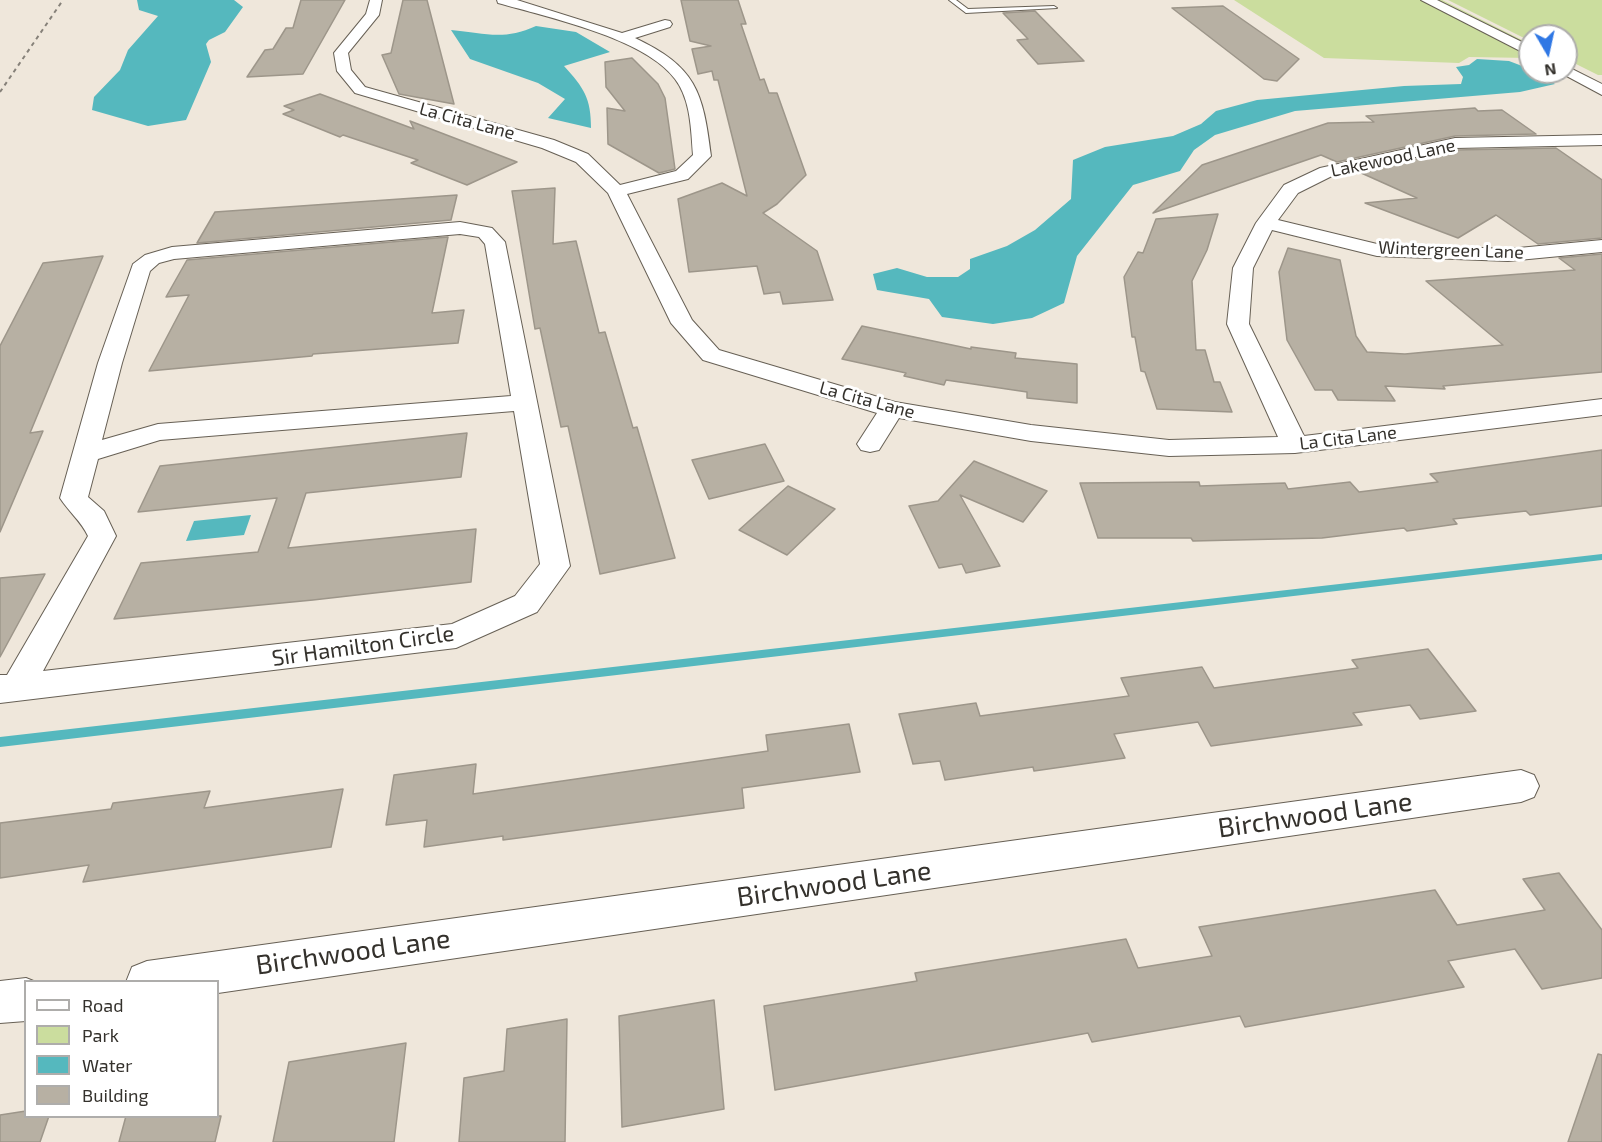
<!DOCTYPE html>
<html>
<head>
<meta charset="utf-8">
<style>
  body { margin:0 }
  #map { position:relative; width:1602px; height:1142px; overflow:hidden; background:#efe7db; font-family:"Exo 2",sans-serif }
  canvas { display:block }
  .legend { position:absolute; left:24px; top:980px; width:195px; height:138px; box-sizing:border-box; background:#fff; border:2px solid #aeadab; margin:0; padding:8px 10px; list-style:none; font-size:18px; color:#34312c }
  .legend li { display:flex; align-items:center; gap:12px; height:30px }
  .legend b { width:30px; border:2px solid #aeadab }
  .north { position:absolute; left:1518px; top:24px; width:60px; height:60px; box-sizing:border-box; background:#fff; border:2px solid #aeadab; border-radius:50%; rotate:171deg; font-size:16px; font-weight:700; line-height:24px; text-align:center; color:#34312c }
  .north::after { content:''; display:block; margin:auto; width:21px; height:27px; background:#2f77e4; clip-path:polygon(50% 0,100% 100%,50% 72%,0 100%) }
</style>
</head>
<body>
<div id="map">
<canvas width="1602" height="1142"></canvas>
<ul class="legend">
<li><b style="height:8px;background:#fff"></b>Road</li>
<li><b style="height:16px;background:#cbdd9e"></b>Park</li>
<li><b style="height:16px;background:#55b8be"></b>Water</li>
<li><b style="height:16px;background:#b7b0a3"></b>Building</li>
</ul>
<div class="north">N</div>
</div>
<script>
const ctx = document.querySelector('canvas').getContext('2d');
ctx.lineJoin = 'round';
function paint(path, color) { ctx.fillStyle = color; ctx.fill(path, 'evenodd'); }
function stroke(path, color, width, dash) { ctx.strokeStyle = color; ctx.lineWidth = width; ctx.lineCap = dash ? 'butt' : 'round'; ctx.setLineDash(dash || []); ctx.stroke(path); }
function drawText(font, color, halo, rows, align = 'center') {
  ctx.font = font + ' "Exo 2",sans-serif'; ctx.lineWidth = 6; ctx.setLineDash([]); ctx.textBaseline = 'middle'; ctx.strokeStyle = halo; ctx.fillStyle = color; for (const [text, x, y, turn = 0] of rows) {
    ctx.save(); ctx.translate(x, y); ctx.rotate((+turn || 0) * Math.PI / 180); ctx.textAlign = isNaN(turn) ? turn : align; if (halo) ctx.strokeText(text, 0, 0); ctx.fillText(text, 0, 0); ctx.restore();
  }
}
const green = new Path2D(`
  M 1234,0 L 1442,0 L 1530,44 L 1530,58 L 1469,57 L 1459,63 L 1324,58 Z
  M 1448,0 L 1602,0 L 1602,75 L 1598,75 L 1566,59 L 1566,36 L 1530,36 L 1530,41 Z`);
const water = new Path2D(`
  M 137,0 L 234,0 L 243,7 L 225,32 L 209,40 L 206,44 L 211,62 L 186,120 L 148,126 L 92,110 L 94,97 L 120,70 L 128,50 L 158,16 L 139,10 Z
  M 536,26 L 576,32 L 610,52 L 564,66 C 584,88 591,98 591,128 L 548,118 L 565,99 L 538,83 L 470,59 L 451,30 C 485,33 503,41 536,26 Z
  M 1477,59 L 1509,61 L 1530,69 L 1530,72 L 1536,72 L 1555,84 L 1520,92 L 1295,111 L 1215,135 L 1194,150 L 1180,171 L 1133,185 L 1077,256 L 1064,303 L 1032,318 L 993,324 L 942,317 L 929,299 L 877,290 L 873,274 L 897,268 L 927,277 L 958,277 L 970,269 L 970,259 L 1007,246 L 1035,230 L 1071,199 L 1073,160 L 1105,147 L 1173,136 L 1201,124 L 1216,111 L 1257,100 L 1404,86 L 1461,84 L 1463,77 L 1456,67 L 1469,65 Z
  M 251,515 L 244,535 L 186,541 L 194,521 Z`);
const stream = new Path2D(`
  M 1602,554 L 1602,560 L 0,747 L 0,737 Z`);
const building = new Path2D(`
  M 301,0 L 345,0 L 303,74 L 247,77 L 265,50 L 273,49 L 286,28 L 293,28 Z
  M 403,0 L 427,0 L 454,104 L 399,94 L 382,55 L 391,53 Z
  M 681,0 L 738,0 L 746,24 L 741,24 L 760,80 L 764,79 L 769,93 L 777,93 L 806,175 L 777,204 L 763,213 L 817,251 L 833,300 L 783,304 L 780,292 L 764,294 L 757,266 L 689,272 L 678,199 L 722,183 L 747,196 L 718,80 L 714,80 L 712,71 L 698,74 L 692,49 L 711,46 L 690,41 Z
  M 1223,6 L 1299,59 L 1277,81 L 1264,79 L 1172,8 Z
  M 1035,11 L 1084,61 L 1038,64 L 1017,40 L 1028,39 L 1003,13 Z
  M 632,58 L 658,84 L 665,98 L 675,169 L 659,173 L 608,144 L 607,108 L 625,111 L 606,87 L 605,62 Z
  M 320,94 L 414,129 L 410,121 L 517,162 L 467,185 L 411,163 L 418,160 L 343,135 L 340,137 L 283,114 L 294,110 L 284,106 Z
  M 1475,108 L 1478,111 L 1502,110 L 1536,134 L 1455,136 L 1337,162 L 1321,155 L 1153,213 L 1202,165 L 1328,123 L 1374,122 L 1366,116 Z
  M 1556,148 L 1602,180 L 1602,238 L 1538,244 L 1496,215 L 1458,238 L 1365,203 L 1417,198 L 1359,172 L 1455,150 Z
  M 555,188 L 553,244 L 576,241 L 599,333 L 605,332 L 633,428 L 637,427 L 675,558 L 600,574 L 568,426 L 561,427 L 540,328 L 535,329 L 512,191 Z
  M 457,195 L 451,220 L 197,243 L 215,212 Z
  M 1218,214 L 1207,250 L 1192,281 L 1196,350 L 1205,350 L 1214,382 L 1220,382 L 1232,412 L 1157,409 L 1145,372 L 1141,371 L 1135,337 L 1132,337 L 1124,277 L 1138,252 L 1143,253 L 1156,219 Z
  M 448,237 L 432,313 L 464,310 L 458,343 L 313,354 L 312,356 L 149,371 L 189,295 L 166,297 L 187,260 Z
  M 1288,248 L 1340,260 L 1356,336 L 1367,352 L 1405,354 L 1503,345 L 1426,281 L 1575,270 L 1559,258 L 1602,254 L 1602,372 L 1443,386 L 1445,389 L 1385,386 L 1395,401 L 1338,400 L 1332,390 L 1315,390 L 1287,340 L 1279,272 Z
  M 103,256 L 30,433 L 43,431 L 0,532 L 0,346 L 43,263 Z
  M 862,326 L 971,349 L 971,347 L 1016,353 L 1015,358 L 1077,364 L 1077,403 L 1027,398 L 1027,392 L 946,380 L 944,385 L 904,376 L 906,373 L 842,359 Z
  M 467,433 L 461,477 L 306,493 L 288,548 L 476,529 L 471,582 L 313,600 L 114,619 L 141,563 L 258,552 L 277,498 L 138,512 L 160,466 Z
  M 765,444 L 784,481 L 709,499 L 692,460 Z
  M 1602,450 L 1602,506 L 1530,515 L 1526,511 L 1453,519 L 1457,524 L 1407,531 L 1404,528 L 1322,538 L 1193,541 L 1191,538 L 1098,538 L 1080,483 L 1199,482 L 1200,486 L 1285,483 L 1288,489 L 1350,482 L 1359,492 L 1438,482 L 1430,474 Z
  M 974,461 L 1047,491 L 1023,522 L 960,495 L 1000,566 L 966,573 L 962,564 L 939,568 L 909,506 L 938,501 Z
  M 788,486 L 835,509 L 787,555 L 739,530 Z
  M 45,574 L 0,657 L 0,578 Z
  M 1428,649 L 1476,711 L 1420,719 L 1410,705 L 1353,713 L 1362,725 L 1211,746 L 1198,722 L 1114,734 L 1125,758 L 1034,771 L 1033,767 L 945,780 L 940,761 L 913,764 L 899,714 L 976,703 L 980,716 L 1129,696 L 1121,678 L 1202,667 L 1214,688 L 1358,668 L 1352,660 Z
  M 849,724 L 860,772 L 742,788 L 744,808 L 503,840 L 503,836 L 424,847 L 427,820 L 386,825 L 394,775 L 476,764 L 473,794 L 768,751 L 766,735 Z
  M 343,789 L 331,847 L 83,882 L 89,865 L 0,878 L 0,823 L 111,809 L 113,803 L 210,791 L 204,808 Z
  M 1559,873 L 1602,930 L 1602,978 L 1542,989 L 1515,949 L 1448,961 L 1464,987 L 1352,1008 L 1245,1027 L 1240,1016 L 1092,1042 L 1088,1033 L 775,1090 L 764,1006 L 917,981 L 915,973 L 1126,939 L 1138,968 L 1212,956 L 1199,927 L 1435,890 L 1457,925 L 1545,910 L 1523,879 Z
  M 714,1000 L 724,1109 L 622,1127 L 619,1016 Z
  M 567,1019 L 565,1142 L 459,1142 L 464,1078 L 504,1071 L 507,1029 Z
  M 406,1043 L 394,1142 L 273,1142 L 289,1062 Z
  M 1598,1054 L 1602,1055 L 1602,1142 L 1568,1142 Z
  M 26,1111 L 26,1116 L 49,1116 L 40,1142 L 0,1142 L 0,1115 Z
  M 126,1116 L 221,1116 L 215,1142 L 119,1142 Z`);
const lane = new Path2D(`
  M 949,0 L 956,0 L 968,9 L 1054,6 L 1057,8 L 966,13 Z`);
const street = new Path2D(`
  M 370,0 L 382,0 L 379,15 L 348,53 L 351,70 L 365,87 L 554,140 L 588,154 L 620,185 L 676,171 L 693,155 C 691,130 691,100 675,79 C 645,38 547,17 498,3 L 497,0 L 517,0 L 622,33 L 665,20 L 670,21 L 672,24 L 670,27 L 635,38 C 696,67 703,91 711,156 L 688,179 L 627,194 L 692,320 L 719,350 L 895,402 L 1031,425 L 1169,440 L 1278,437 L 1227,324 L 1233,268 L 1256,223 L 1284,185 L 1320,168 L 1455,138 L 1602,135 L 1602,145 L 1455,148 L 1332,176 L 1298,193 L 1278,220 L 1377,244 L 1508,249 L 1602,240 L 1602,252 L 1508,261 L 1377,256 L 1272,230 L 1253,268 L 1249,324 L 1304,436 L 1602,399 L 1602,415 L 1295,453 L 1169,456 L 1031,441 L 899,418 L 879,450 L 870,452 L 861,450 L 857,444 L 877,413 L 703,360 L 671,323 L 608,193 L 576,162 L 542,148 L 355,93 L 337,71 L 334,53 L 366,14 Z
  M 1421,0 L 1437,0 L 1530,46 L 1530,56 Z
  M 1566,66 L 1602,84 L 1602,95 L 1561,73 L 1566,72 Z
  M 460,222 L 492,228 L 505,242 L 570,566 L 537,612 L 456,648 L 0,703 L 0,675 L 7,675 L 88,536 C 81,521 69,512 60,498 L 98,363 L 133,264 L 145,255 L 172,247 ZM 460,234 L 479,237 L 485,244 L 511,396 L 158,424 L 102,440 L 122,363 L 150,271 L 159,263 L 174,259 ZM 514,411 L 540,564 L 515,596 L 452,624 L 43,671 L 116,536 L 104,511 L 88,497 L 98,459 L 160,440 Z
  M 1521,770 L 1534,775 L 1539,786 L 1534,797 L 1521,802 L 218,993 L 218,982 L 126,982 L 132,967 L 147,961 Z
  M 26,978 L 36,982 L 26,982 L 26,1021 L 0,1023 L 0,981 Z`);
const rail = new Path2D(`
  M 0,92 L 63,0`);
const farStreetnames = [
  ["La Cita Lane",467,121,15],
  ["Lakewood Lane",1393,158,-12],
  ["Wintergreen Lane",1451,250,2],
  ["La Cita Lane",867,400,15],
  ["La Cita Lane",1348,438,-7]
];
const streetNames = [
  ["Sir Hamilton Circle",363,646,-8]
];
const nearStreetnames = [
  ["Birchwood Lane",1315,815,-8],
  ["Birchwood Lane",834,884,-8],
  ["Birchwood Lane",353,952,-8]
];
paint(green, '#cbdd9e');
paint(water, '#55b8be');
paint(stream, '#55b8be');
paint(building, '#b7b0a3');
stroke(building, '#9d968a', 1.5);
stroke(lane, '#676055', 2);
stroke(street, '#676055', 2);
paint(lane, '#fff');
paint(street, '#fff');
stroke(rail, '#868179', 2, [4, 4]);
drawText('18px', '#34312c', '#fff', farStreetnames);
drawText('22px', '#34312c', '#fff', streetNames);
drawText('27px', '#34312c', '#fff', nearStreetnames);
</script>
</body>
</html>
